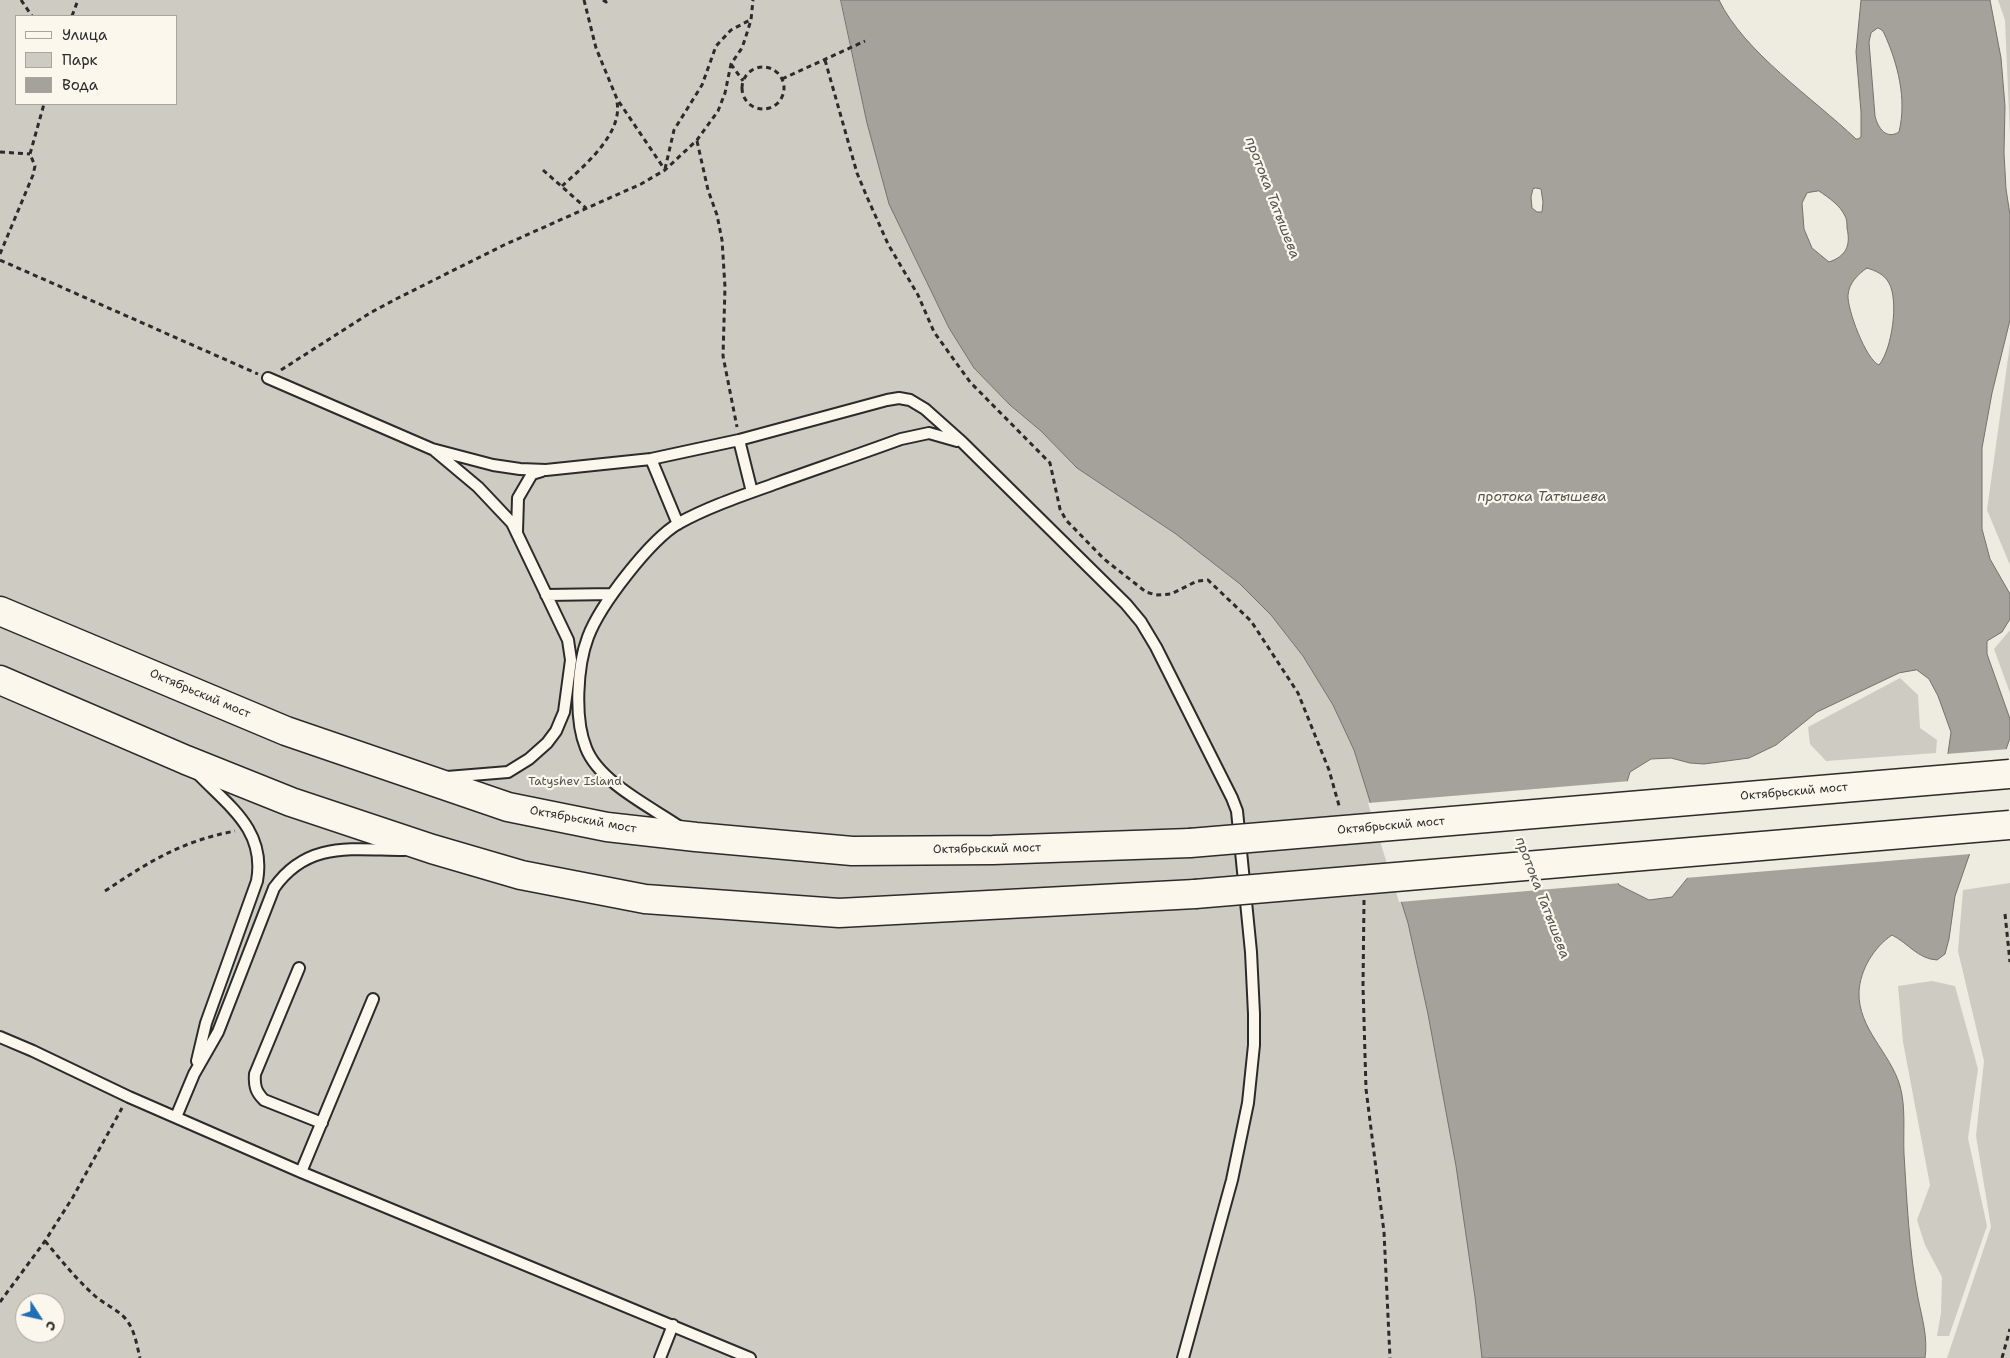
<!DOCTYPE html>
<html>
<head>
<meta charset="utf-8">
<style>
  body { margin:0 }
  #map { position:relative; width:2010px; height:1358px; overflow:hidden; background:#eeebe0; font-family:"Shantell Sans",sans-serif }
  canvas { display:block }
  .legend { position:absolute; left:15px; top:15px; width:162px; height:90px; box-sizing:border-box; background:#fbf7ec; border:1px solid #a8a59f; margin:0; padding:6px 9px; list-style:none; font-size:15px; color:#2b2b2b }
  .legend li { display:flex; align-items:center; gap:10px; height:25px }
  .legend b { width:25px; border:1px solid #a8a59f }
  .north { position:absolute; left:15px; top:1293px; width:50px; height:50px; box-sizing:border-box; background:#fbf7ec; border:1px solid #a8a59f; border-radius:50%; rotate:125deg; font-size:14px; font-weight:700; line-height:20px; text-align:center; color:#2b2b2b }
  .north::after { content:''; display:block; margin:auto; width:18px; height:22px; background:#1f6fb2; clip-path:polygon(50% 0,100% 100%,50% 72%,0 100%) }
</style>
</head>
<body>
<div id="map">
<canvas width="2010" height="1358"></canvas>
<ul class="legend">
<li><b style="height:6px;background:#fbf7ec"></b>Улица</li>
<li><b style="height:14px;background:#cecbc2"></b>Парк</li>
<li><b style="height:14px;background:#a4a29a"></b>Вода</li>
</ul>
<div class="north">С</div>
</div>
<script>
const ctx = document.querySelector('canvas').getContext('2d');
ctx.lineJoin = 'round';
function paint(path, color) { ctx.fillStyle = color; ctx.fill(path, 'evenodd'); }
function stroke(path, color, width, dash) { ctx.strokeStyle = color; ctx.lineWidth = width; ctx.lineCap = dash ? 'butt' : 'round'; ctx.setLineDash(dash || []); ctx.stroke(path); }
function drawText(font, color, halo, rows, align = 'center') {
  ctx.font = font + ' "Shantell Sans",sans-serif'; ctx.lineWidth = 4.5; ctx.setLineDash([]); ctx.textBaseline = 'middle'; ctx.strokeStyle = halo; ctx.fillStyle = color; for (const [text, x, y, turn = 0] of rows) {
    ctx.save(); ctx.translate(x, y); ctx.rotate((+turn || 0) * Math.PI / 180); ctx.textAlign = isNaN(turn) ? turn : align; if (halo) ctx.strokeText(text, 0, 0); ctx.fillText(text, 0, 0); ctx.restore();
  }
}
const green = new Path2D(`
  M 0,0 L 841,0 L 867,123 L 889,204 L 949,328 L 974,368 L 1010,405 L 1041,431 L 1077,468 L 1176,534 L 1240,584 L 1271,615 L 1303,656 L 1333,705 L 1354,750 L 1408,923 L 1428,1014 L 1456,1166 L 1475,1297 L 1482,1358 L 0,1358 ZM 16,16 L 176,16 L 176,104 L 16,104 ZM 25,1303 L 55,1303 L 55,1333 L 25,1333 Z
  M 1998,0 L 2010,0 L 2010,136 L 2005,20 Z
  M 2010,344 L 2010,565 L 1987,510 Z
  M 2010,630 L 2010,693 L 1994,649 Z
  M 1900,678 L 1918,695 L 1920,728 L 1937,740 L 1936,753 L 1826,761 L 1810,744 L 1808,727 Z
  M 2010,883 L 2010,1358 L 1947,1358 L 1991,1227 L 1976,1136 L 1984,1061 L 1958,951 L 1963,890 Z
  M 1932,981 L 1955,986 L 1978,1069 L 1968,1138 L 1987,1226 L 1949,1336 L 1937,1336 L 1941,1313 L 1942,1277 L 1925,1245 L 1917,1220 L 1930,1185 L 1903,1042 L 1898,986 Z`);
const water = new Path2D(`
  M 841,0 L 1719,0 C 1744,52 1813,98 1856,139 L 1858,139 L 1861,137 L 1861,112 L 1856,52 L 1861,0 L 1990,0 L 2001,58 L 2005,106 L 2004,153 L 2006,189 L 2010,215 L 2010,320 L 1992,393 L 1982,448 L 1982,529 L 1990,559 L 2010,594 L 2010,619 L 2002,632 L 1987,641 L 1987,654 L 2010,719 L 2010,738 L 1955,896 L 1949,939 L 1945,954 L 1937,960 C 1918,959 1908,943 1892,935 C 1874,947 1860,970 1859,992 C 1858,1029 1890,1052 1900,1086 C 1906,1107 1903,1132 1904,1154 C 1907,1202 1909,1250 1918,1298 C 1922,1318 1928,1337 1925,1358 L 1482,1358 L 1475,1297 L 1456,1166 L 1428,1014 L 1408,923 L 1354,750 L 1333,705 L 1303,656 L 1271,615 L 1240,584 L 1176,534 L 1077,468 L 1041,431 L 1010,405 L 974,368 L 949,328 L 889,204 L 867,123 ZM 1878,28 L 1882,30 L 1884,33 C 1898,64 1907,99 1899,132 C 1886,140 1878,128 1875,116 L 1869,42 L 1871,33 ZM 1536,188 L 1541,189 L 1543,202 L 1542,212 L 1537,212 L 1532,208 L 1531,197 L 1533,189 ZM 1819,191 C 1829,198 1840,205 1845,216 C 1847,219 1847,224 1847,228 C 1851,246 1846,256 1829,262 L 1812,248 L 1804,229 L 1802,203 L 1807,193 ZM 1867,268 C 1876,271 1884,274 1889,283 C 1899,301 1892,349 1879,365 C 1866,360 1847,309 1848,295 C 1849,283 1858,274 1867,268 ZM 1917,670 L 1929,679 L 1938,696 L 1951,732 L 1942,796 L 1911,836 L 1699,864 L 1672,897 L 1649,900 L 1619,885 L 1607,848 L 1630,772 L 1651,759 L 1671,758 L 1690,763 L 1704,764 L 1749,758 L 1776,745 L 1817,712 L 1899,673 Z`);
const pier = new Path2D(`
  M 2009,749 L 1971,854 L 1685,878 L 1697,862 L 1910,834 L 1940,795 L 1946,754 Z
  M 1630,781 L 1610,848 L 1621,883 L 1399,902 L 1368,803 Z`);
const path = new Path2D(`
  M 21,0 L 32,16
  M 584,0 L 596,48 L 617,99 L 665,170
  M 603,0 L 606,2 L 611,0
  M 72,16 L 78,0
  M 825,60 L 857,173 L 867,197 L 888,244 L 918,295 L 934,332 L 970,382 L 1050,463 L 1060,509 L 1066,520 L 1104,559 L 1146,592 L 1156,595 L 1171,594 L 1197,581 L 1208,580 L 1251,621 L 1298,693 L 1329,770 L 1340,809
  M 731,64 L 743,81
  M742 88a21 21 0 1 1 42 0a21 21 0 1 1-42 0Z
  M 782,79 L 865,41
  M 697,141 L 708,190 L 717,215 L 722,240 L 725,287 L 723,356 L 737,427
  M 0,152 L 30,154
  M 665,169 L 674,130 L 702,85 L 716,46 L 731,30 L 750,20
  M 543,170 L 586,208
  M 562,186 C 583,167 623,134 617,102
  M 0,254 L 33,175 L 35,166 L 30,154 L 44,104
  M 0,260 L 258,374
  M 281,370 L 370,313 L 396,299 L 504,245 L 641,184 L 665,170 L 697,140 L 718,111 L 725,93 L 731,64 L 742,48 L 746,36 L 751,20 L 753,0
  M 105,891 C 150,861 182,841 235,831
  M 1364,900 L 1363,986 L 1366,1089 L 1384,1232 L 1390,1358
  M 2005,914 L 2010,962
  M 45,1241 C 61,1260 76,1279 95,1296 C 105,1305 120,1310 128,1322 C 135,1332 137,1346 140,1358
  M 0,1302 L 45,1241 L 73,1197 L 122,1108
  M 2002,1358 L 2010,1329`);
const lane = new Path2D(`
  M 268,378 L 432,449 L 493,465 L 520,469 L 546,470 L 651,459 L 739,440 L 887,400 L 899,398 L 910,400 L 925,409 L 962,442 L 1126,604 L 1141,622 L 1156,647 L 1232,798 L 1237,811 L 1251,952 L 1254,1014 L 1254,1045 L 1248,1103 L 1232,1180 L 1183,1358
  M 739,440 L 752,492
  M 435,451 L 478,487 L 512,523 L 568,640 L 571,660 L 564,712 L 556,731 L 547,743 L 529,759 L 508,772 L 447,777
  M 651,459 L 678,524
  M 517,532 L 518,498 L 532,474 L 542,471
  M 546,595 L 612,594
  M 680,827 C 651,807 599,782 586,748 C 574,719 577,666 588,637 C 600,605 650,540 679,523 C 710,506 744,495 777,483 C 819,468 860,454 901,439 L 929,433 L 957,441
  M 299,968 L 255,1074 C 254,1086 256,1092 264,1100 L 322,1123
  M 0,1037 L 33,1051 L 129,1097 L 301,1172 L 750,1358
  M 197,1061 L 206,1023 L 257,881 C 266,831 230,807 199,775
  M 176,1117 L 194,1074 L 218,1032 L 274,888 C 308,840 353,850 404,850
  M 301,1172 L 373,999
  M 660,1358 L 673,1325`);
const primary = new Path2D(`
  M 0,611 L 286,731 L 508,807 L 607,827 L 696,837 L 852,851 L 993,850 L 1190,843
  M 0,680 L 186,760 L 291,802 L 432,849 L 521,875 L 645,899 L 839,913 L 1195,894`);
const primaryBridge = new Path2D(`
  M 1190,843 L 2010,774
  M 1195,894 L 2010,825`);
const streetNames = [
  ["Октябрьский мост",200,694,23],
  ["Октябрьский мост",1794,792,-5],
  ["Октябрьский мост",583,820,10],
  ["Октябрьский мост",1391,826,-5],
  ["Октябрьский мост",987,849,-1]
];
const parkNames = [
  ["Tatyshev Island",575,782]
];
const waterNames = [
  ["протока Татышева",1272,198,69],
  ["протока Татышева",1542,497],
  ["протока Татышева",1542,898,69]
];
paint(green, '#cecbc2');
paint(water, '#a4a29a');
stroke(water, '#74726e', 1);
paint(pier, '#eeebe0');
stroke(lane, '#2b2b2b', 14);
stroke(primary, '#2b2b2b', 31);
stroke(path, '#2b2b2b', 3, [5, 4]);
stroke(lane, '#fbf7ec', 10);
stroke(primary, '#fbf7ec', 28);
stroke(primaryBridge, '#2b2b2b', 31, []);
stroke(primaryBridge, '#fbf7ec', 28);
drawText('12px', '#2b2b2b', '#fbf7ec', streetNames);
drawText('12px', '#545351', '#fbf7ec', parkNames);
drawText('italic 14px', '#555552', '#fbf7ec', waterNames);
</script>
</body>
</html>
